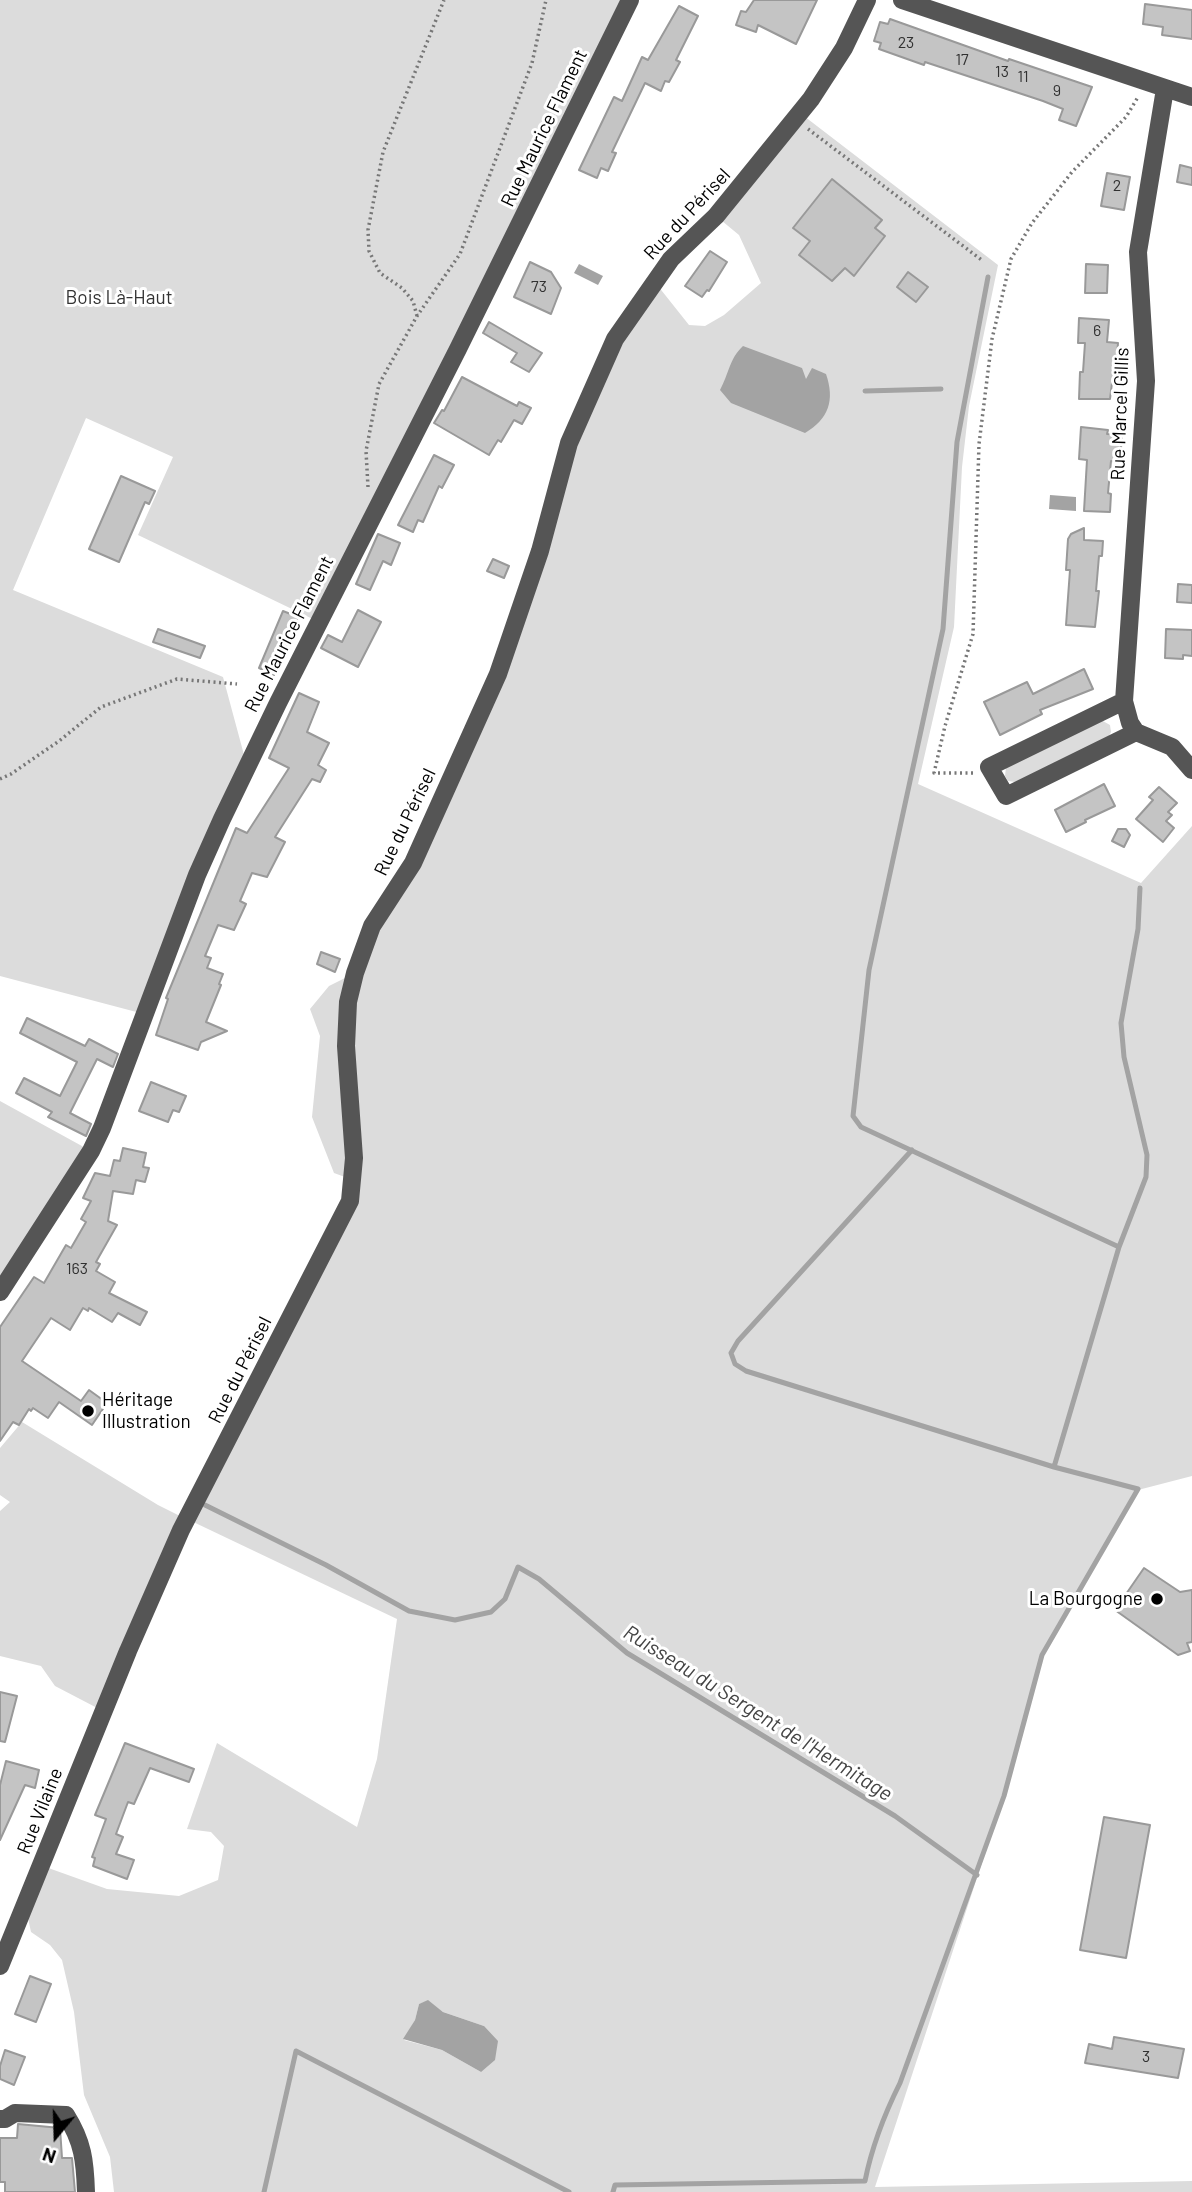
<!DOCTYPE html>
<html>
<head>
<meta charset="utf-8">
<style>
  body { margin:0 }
  #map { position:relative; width:1192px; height:2192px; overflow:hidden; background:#fff; font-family:Barlow,sans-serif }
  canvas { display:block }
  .north { position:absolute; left:21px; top:2101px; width:70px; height:70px; -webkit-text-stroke:5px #fff; paint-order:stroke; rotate:199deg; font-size:19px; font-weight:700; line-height:28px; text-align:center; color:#000 }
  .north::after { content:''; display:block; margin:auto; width:24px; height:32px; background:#000; clip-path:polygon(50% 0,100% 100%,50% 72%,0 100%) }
</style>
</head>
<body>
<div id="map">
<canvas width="1192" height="2192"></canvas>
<div class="north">N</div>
</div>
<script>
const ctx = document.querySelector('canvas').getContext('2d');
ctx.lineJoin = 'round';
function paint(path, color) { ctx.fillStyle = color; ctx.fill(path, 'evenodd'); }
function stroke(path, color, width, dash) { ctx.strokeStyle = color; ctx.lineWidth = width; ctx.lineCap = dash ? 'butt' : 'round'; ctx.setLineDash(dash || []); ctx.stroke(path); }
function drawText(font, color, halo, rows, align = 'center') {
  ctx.font = font + ' Barlow,sans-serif'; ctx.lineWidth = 6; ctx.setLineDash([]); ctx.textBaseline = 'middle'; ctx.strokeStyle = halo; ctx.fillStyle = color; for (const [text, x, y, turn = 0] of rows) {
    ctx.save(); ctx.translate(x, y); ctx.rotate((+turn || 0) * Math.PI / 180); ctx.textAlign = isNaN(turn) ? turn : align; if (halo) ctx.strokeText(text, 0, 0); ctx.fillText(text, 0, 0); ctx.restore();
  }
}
const green = new Path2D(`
  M 0,0 L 630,0 L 319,622 L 138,535 L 173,457 L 86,418 L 13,590 L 223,677 L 247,766 L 144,1014 L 0,976 Z
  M 800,113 L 998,265 L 969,406 L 962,467 L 954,627 L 918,784 L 1141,883 L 1192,826 L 1192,1476 L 1138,1490 L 1042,1654 L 1004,1796 L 875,2187 L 1192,2181 L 1192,2192 L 114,2192 L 110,2157 L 84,2095 L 74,2012 L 62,1960 L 50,1945 L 31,1932 L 25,1904 L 40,1865 L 107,1889 L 179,1896 L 218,1880 L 224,1846 L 211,1832 L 187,1829 L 217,1743 L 357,1827 L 377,1759 L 397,1619 L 187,1519 L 103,1711 L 55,1686 L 41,1666 L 0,1656 L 0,1511 L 10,1502 L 0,1495 L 0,1448 L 22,1422 L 158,1505 L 186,1519 L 353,1180 L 334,1173 L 312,1117 L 320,1036 L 310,1009 L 329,986 L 355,973 L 460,759 L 569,443 L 654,281 L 689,325 L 705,326 L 724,315 L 761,283 L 739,235 L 716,216 ZM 726,380 L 806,380 L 721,390 ZM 428,2001 L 443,2012 L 484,2026 L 481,2072 L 442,2050 L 404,2040 L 415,2020 L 419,2004 Z
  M 1101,720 L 1110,725 L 1111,732 L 1108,738 L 1015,782 L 1008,781 L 1005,776 L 1006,767 Z
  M 0,1101 L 91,1151 L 0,1292 Z`);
const water = new Path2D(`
  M 579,264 L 603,276 L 598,285 L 574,273 Z
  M 743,346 L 802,368 L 806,379 L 812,368 L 826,374 C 835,400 829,419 805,433 L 731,403 L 720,390 C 729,374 729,359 743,346 Z
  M 1050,495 L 1076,497 L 1076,511 L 1049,509 Z
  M 428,2000 L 443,2012 L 484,2026 L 498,2041 L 495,2060 L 481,2072 L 442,2050 L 403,2039 L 415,2020 L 419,2004 Z`);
const stream = new Path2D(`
  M 988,277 L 957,442 L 943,629 L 869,970 L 853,1116 L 861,1127 L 1119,1247
  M 865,391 L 941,389
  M 912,1150 L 738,1341 L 731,1353 L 735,1364 L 746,1371 L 1054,1467
  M 205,1505 L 326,1565 L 409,1611 L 455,1620 L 491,1612 L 505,1599 L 518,1567 L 539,1579 L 627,1653 L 895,1816 L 977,1875
  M 264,2192 L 296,2051 L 569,2192
  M 613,2192 L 615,2185 L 865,2181 C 872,2146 884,2115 900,2083 L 1004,1796 L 1042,1655 L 1138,1489 L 1054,1467 L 1119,1247 L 1146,1177 L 1147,1155 L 1124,1057 L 1121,1023 L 1138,929 L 1140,888`);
const building = new Path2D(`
  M 754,0 L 817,0 L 796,44 L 758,25 L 756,32 L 736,25 L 741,11 L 746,12 Z
  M 1145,4 L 1192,10 L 1192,39 L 1162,35 L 1163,27 L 1143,24 Z
  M 679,6 L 698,16 L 676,60 L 680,62 L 669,82 L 665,81 L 661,91 L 645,83 L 612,152 L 616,153 L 608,171 L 601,168 L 597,178 L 579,170 L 614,97 L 622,101 L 642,57 L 648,60 Z
  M 890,19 L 1008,61 L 1009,59 L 1092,87 L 1076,126 L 1059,120 L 1063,109 L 1043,101 L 925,62 L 924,65 L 879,49 L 881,43 L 874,41 L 880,22 L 888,24 Z
  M 1180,165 L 1192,168 L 1192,185 L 1177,182 Z
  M 1107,173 L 1130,177 L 1124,210 L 1101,206 Z
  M 832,179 L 882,220 L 875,228 L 885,236 L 854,276 L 845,268 L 832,281 L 799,255 L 810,241 L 793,228 Z
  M 710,251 L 727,262 L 709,291 L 707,290 L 702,297 L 685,286 Z
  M 530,262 L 551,272 L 561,288 L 551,314 L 514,297 Z
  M 1086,264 L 1108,265 L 1107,293 L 1085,293 Z
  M 908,272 L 928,287 L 916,302 L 897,287 Z
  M 1079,318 L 1109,320 L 1107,342 L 1118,343 L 1115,383 L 1112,383 L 1110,399 L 1079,399 L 1080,372 L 1083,372 L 1085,343 L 1078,343 Z
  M 489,322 L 542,353 L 529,372 L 511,362 L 517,353 L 483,333 Z
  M 462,377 L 517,406 L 519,402 L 531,408 L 522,424 L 514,420 L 501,442 L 498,440 L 489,455 L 434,423 L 442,410 L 444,411 Z
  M 1081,427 L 1108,430 L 1107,434 L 1122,435 L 1120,462 L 1111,461 L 1108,493 L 1111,494 L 1110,512 L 1084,511 L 1087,460 L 1079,459 Z
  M 434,455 L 454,465 L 442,488 L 439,486 L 423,522 L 418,520 L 413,532 L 398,525 Z
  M 121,476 L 155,491 L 149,504 L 145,502 L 119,562 L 89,549 Z
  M 1084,528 L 1084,540 L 1103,541 L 1102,556 L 1099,556 L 1096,591 L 1099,591 L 1095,627 L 1066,625 L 1070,570 L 1066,570 L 1068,539 L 1071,534 Z
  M 378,534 L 400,543 L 391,565 L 383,561 L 370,590 L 356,584 Z
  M 493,559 L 509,566 L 504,578 L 487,571 Z
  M 1178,584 L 1192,585 L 1192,603 L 1177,602 Z
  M 358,610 L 381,622 L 358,667 L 321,648 L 328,635 L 342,642 Z
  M 283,611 L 298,617 L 274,675 L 259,668 Z
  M 158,629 L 205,646 L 200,658 L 153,642 Z
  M 1166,629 L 1192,630 L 1192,656 L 1183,655 L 1183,659 L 1165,658 Z
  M 1084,669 L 1093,689 L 1040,710 L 1042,714 L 1000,735 L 984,702 L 1027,682 L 1033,694 Z
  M 299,693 L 319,702 L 307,732 L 329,743 L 318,765 L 326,770 L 320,782 L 312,779 L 275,837 L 285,842 L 267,877 L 252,873 L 240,901 L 246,904 L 234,930 L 218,925 L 205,956 L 211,958 L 207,968 L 223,974 L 219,984 L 221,985 L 206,1022 L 227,1031 L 201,1042 L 198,1050 L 156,1035 L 168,999 L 166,998 L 236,828 L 247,833 L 289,768 L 269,758 Z
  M 1104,784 L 1115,806 L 1085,820 L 1086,822 L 1066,832 L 1055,810 Z
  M 1159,787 L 1177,803 L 1168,812 L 1172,815 L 1166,821 L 1174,828 L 1163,842 L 1136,819 L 1153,800 L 1149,797 Z
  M 1118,829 L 1126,829 L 1130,835 L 1124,847 L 1112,841 Z
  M 321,952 L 340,959 L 335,972 L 317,964 Z
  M 27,1018 L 85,1046 L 89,1039 L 118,1054 L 113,1067 L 97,1059 L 70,1113 L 91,1124 L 86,1136 L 48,1117 L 52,1112 L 16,1093 L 24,1078 L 60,1096 L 77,1062 L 20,1033 Z
  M 151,1082 L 186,1096 L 179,1112 L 173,1110 L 168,1122 L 139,1111 Z
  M 123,1148 L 146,1153 L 143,1167 L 149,1168 L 145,1182 L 136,1180 L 133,1194 L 113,1191 L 108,1221 L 117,1225 L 96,1262 L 100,1264 L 96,1271 L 115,1282 L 109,1293 L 147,1312 L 140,1325 L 118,1313 L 112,1322 L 89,1308 L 88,1311 L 83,1308 L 70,1330 L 51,1318 L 22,1361 L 81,1401 L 89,1390 L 107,1403 L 92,1425 L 59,1402 L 48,1418 L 33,1408 L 31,1411 L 29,1409 L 19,1425 L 13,1422 L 0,1441 L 0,1327 L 34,1277 L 44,1283 L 66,1245 L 71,1248 L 86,1222 L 81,1219 L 91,1201 L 83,1198 L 95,1173 L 110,1176 L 114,1160 L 120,1161 Z
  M 1144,1568 L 1180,1592 L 1192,1590 L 1192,1642 L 1187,1643 L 1190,1651 L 1178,1655 L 1115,1610 Z
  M 0,1692 L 17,1696 L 5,1742 L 0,1741 Z
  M 125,1743 L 194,1769 L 189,1782 L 150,1768 L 134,1804 L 128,1802 L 116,1834 L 123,1837 L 116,1854 L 134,1860 L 127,1879 L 93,1866 L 95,1858 L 92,1857 L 106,1819 L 95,1815 Z
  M 6,1761 L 39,1770 L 35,1788 L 25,1785 L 0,1840 L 0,1785 Z
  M 1104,1817 L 1150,1825 L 1126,1958 L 1080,1950 Z
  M 30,1976 L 51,1984 L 36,2022 L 15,2014 Z
  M 1114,2037 L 1184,2049 L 1178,2078 L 1085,2063 L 1089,2044 L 1112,2049 Z
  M 5,2050 L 25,2057 L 14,2085 L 0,2079 L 0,2066 Z
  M 18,2124 L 60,2128 L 62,2158 L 72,2158 L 75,2192 L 5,2192 L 5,2182 L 0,2182 L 0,2138 L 17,2138 Z`);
const path = new Path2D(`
  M 808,129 L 983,261
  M 417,316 L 413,301 L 402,288 L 380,273 L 369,251 L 368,230 L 383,152 L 444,0
  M 368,487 L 366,451 L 379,384 L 417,316 L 460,254 L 532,63 L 546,0
  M 973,773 L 934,773 L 945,726 L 973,634 L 979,444 L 992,339 L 1011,259 L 1032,223 L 1072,172 L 1126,117 L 1138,97
  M 0,779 L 11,774 L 59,741 L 101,707 L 177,679 L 237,684`);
const minor = new Path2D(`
  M 902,0 L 1192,97
  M 1165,89 L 1138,252 L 1146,381 L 1124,701 L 1130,723 L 1136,732 L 1172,747 L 1192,770
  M 1124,701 L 989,767 L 1006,796 L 1136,732
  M 0,1292 L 91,1151 L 102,1128 L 197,875 L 222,819 L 278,703 L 458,349 L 630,0
  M 0,1966 L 128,1651 L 181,1530 L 350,1201 L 354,1158 L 346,1046 L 348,1002 L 355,973 L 372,926 L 413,863 L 498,674 L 540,551 L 569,443 L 615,339 L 671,259 L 716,216 L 811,99 L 844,48 L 867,0
  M 0,2119 L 5,2119 L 15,2113 L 66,2115 C 83,2142 85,2161 86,2192`);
const markers = [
  [88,1411,7,"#000"],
  [1157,1599,7,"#000"]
];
const numberNames = [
  ["23",906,43],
  ["17",962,60],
  ["13",1002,72],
  ["11",1023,77],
  ["9",1057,91],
  ["2",1117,186],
  ["73",539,287],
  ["6",1097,331],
  ["163",77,1269],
  ["3",1146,2057]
];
const streetNames = [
  ["Rue Maurice Flament",544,128,-64],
  ["Rue du Périsel",687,214,-47],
  ["Rue Marcel Gillis",1120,414,-88],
  ["Rue Maurice Flament",289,634,-63],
  ["Rue du Périsel",405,822,-64],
  ["Rue du Périsel",240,1370,-63],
  ["Rue Vilaine",40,1811,-68]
];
const parkNames = [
  ["Bois Là-Haut",119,298]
];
const poiNames = [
  ["Héritage",102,1400],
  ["Illustration",102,1422],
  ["La Bourgogne",1143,1599,"right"]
];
const waterNames = [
  ["Ruisseau du Sergent de l'Hermitage",758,1713,32]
];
paint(green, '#dcdcdc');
paint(water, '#a3a3a3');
stroke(stream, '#a3a3a3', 5);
paint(building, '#c4c4c4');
stroke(building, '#999', 2);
stroke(path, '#777', 3.5, [2, 3.5]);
stroke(minor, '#555', 18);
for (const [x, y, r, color] of markers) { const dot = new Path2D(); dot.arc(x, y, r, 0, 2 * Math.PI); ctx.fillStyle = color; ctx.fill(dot); stroke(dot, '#fff', 2.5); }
drawText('16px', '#313131', null, numberNames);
drawText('19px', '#000', '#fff', streetNames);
drawText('19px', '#333', '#fff', parkNames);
drawText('19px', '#000', '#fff', poiNames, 'left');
drawText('italic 21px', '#444', '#fff', waterNames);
</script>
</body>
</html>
